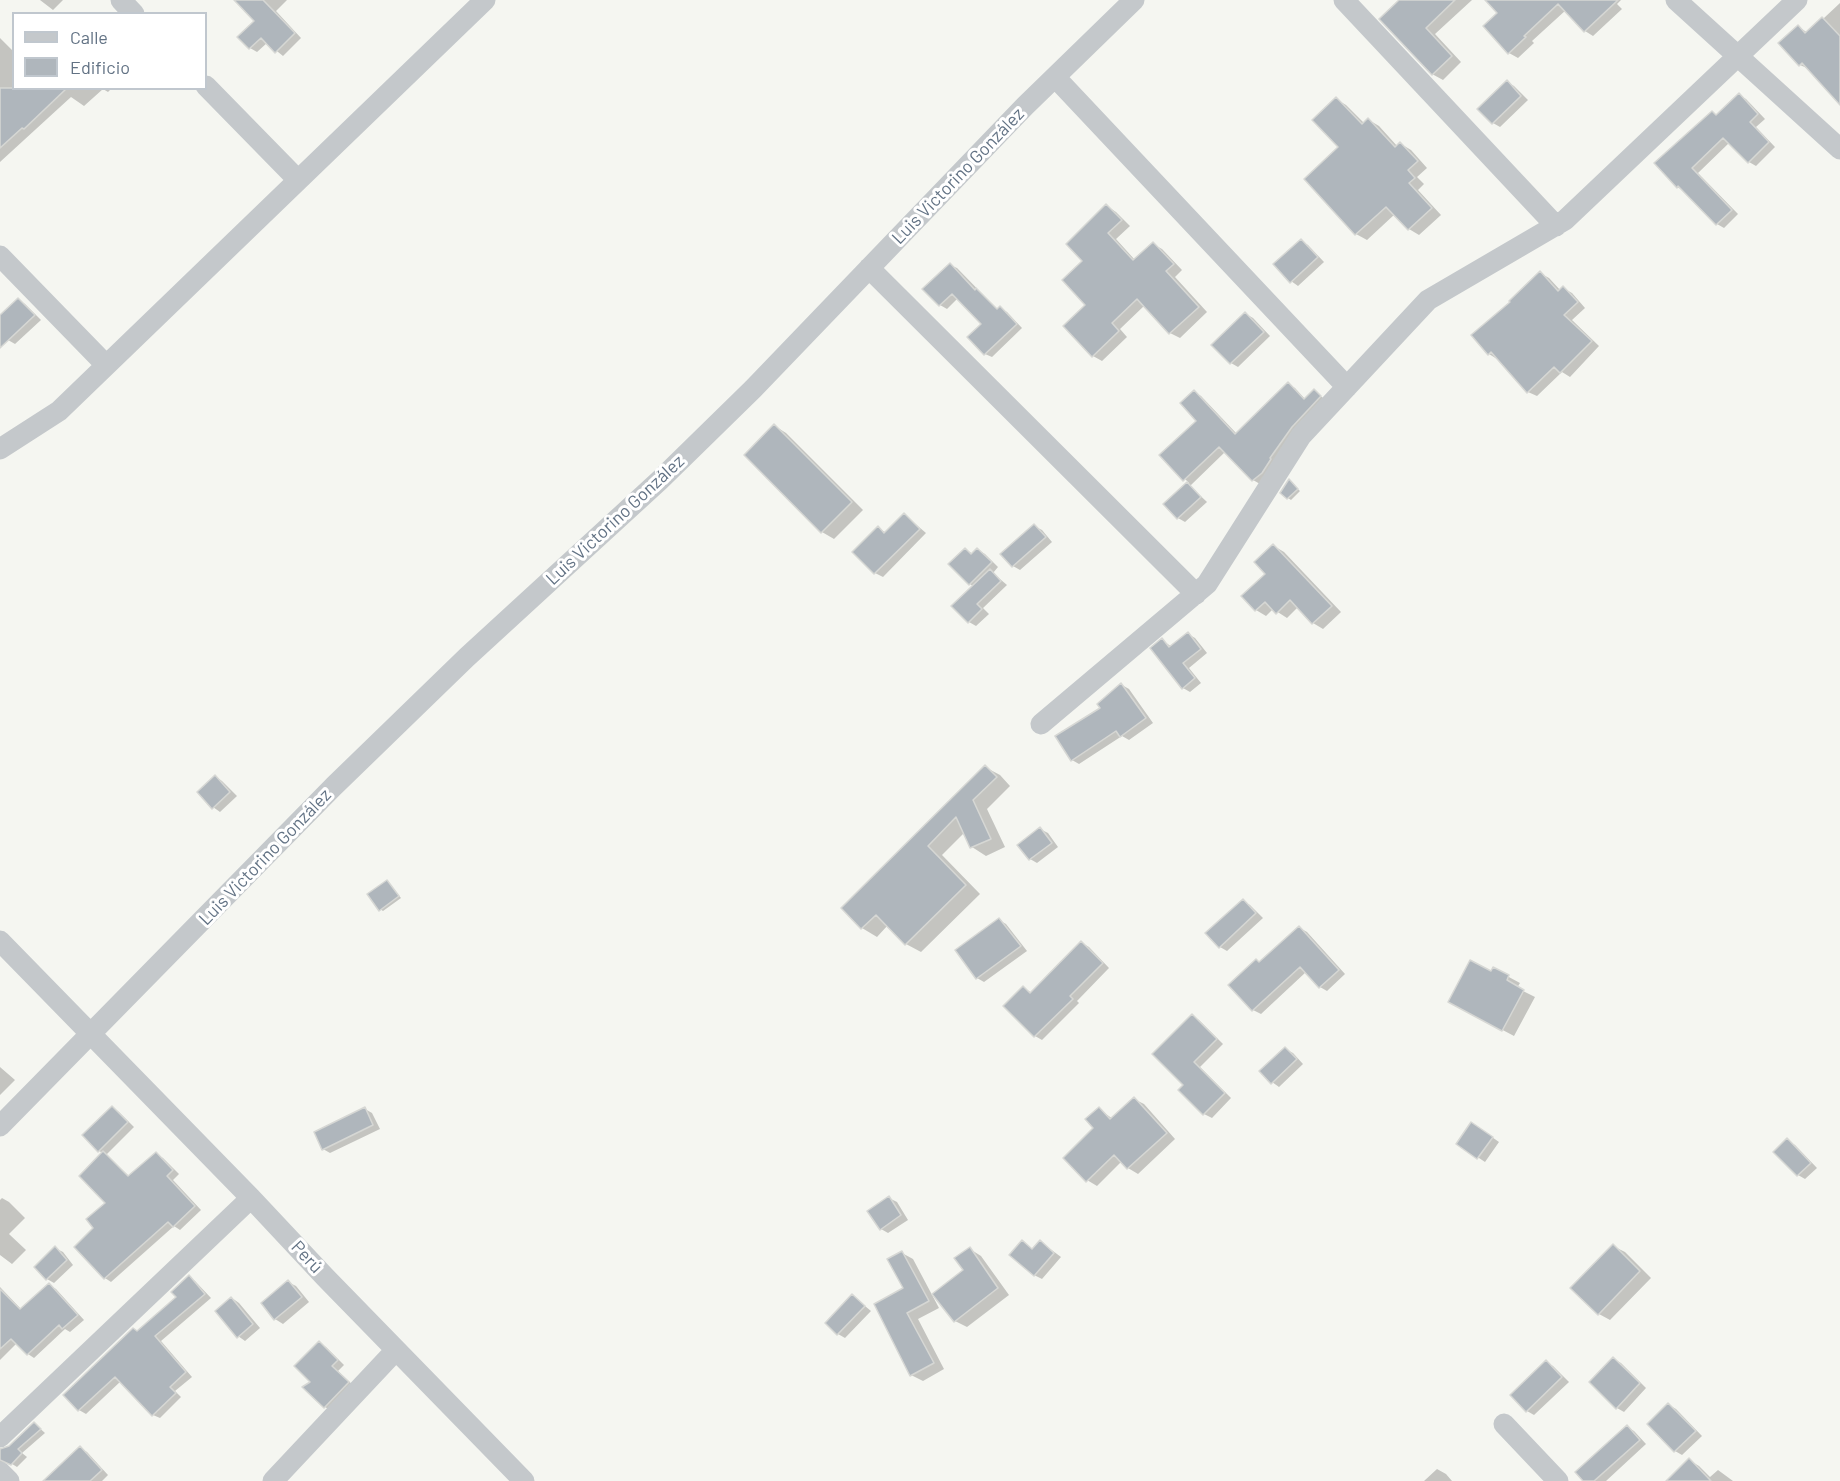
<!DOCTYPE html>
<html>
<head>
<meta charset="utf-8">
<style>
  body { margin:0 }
  #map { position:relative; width:1840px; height:1481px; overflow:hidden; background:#f5f6f1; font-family:Barlow,sans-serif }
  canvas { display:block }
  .legend { position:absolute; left:12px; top:12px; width:195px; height:78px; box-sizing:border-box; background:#fff; border:2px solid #c0c7ce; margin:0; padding:8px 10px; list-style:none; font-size:18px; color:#627284 }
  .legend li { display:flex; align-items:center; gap:12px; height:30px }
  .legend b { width:30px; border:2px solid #c0c7ce }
</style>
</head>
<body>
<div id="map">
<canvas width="1840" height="1481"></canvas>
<ul class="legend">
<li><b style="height:8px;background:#c4c8cb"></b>Calle</li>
<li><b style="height:16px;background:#afb6bc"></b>Edificio</li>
</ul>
</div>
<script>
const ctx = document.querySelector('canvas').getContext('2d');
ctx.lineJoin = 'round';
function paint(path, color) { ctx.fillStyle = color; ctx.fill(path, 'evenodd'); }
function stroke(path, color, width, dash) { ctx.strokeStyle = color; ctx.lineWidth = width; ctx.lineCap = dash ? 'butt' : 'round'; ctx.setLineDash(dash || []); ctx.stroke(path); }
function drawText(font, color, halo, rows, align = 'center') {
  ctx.font = font + ' Barlow,sans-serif'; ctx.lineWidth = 6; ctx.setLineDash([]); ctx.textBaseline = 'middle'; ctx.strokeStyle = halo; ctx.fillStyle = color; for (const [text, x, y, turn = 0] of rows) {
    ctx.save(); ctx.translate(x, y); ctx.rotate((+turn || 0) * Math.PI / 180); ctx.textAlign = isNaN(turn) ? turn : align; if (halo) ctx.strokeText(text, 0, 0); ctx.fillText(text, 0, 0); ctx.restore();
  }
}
const shadow = new Path2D(`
  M 40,0 L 63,0 L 53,10 Z
  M 237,0 L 287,0 L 276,11 L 301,38 L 283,56 L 267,43 L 257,52 L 250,48 L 256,21 Z
  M 1402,0 L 1472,0 L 1435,34 L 1461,62 L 1443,80 L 1432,74 Z
  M 1487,0 L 1621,0 L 1617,4 L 1622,9 L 1593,36 L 1585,31 L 1566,10 L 1532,41 L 1534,43 L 1518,58 L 1509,53 L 1499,13 Z
  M 1840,3 L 1840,100 L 1809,69 L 1800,65 L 1799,27 L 1808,33 Z
  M 0,38 L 14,52 L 14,88 L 112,88 L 108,92 L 103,89 L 84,106 L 71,97 L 0,162 Z
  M 1507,82 L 1514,86 L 1528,100 L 1500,127 L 1493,123 L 1479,109 Z
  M 1739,95 L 1746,99 L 1765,119 L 1756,127 L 1775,147 L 1756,166 L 1749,162 L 1729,143 L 1698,173 L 1738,214 L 1724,228 L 1717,224 L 1685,191 L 1677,187 L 1717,116 Z
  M 1336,99 L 1346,105 L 1365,124 L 1369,120 L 1379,126 L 1398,147 L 1401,144 L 1411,150 L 1427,168 L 1417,177 L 1424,184 L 1418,190 L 1441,215 L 1419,235 L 1409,229 L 1395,214 L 1367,240 L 1356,234 L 1340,147 Z
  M 1107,206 L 1116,212 L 1130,226 L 1116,239 L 1135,260 L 1153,244 L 1162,249 L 1182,270 L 1175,277 L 1207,312 L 1180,338 L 1170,333 L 1145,305 L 1120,329 L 1127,337 L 1102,361 L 1093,356 L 1084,261 Z
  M 1301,241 L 1308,245 L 1324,262 L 1298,286 L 1291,281 Z
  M 950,265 L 957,268 L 998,310 L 1000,308 L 1007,312 L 1022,328 L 992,357 L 985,354 L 983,324 L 958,298 L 947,309 L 940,305 Z
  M 1540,273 L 1549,278 L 1561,291 L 1563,288 L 1572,293 L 1585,308 L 1572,320 L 1599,346 L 1570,377 L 1562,372 L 1537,396 L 1528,392 L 1497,359 L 1489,354 L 1512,302 Z
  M 18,300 L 25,304 L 41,320 L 15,344 L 8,340 L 0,331 L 0,317 Z
  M 1246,314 L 1253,318 L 1270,336 L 1238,367 L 1231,363 Z
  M 1288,384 L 1295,388 L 1306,400 L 1314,391 L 1327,401 L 1260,484 L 1253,480 L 1225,452 L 1190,486 L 1207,502 L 1185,522 L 1178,518 L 1165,505 L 1189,483 L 1161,455 L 1198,421 L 1194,392 L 1201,396 L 1237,434 Z
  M 775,426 L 786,433 L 863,510 L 834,539 L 822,532 L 746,455 Z
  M 1289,481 L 1300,491 L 1291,500 L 1288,498 Z
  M 905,515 L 926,533 L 883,577 L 875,573 L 854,552 L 878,528 L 885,532 Z
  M 1034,526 L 1042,530 L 1052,542 L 1020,570 L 1013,566 L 1003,554 Z
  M 1274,546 L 1284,552 L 1341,612 L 1323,629 L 1313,623 L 1298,607 L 1287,618 L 1273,609 L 1266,616 L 1256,610 Z
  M 965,549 L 973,554 L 978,550 L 985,554 L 998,567 L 993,573 L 1007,585 L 983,608 L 989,614 L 976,626 L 969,622 L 974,587 L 970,584 Z
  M 1188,634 L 1195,638 L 1207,653 L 1189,668 L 1201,683 L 1190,692 L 1183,688 L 1162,640 L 1172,647 Z
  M 1122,685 L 1129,689 L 1153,723 L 1129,740 L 1122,736 L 1079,764 L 1072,760 L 1102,709 Z
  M 985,767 L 1000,775 L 1010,786 L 987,809 L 1005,847 L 986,856 L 972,847 L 965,832 L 942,855 L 980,894 L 921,952 L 906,944 L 888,925 L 877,937 L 862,928 L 843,908 Z
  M 215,776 L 222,781 L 237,796 L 220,812 L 213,807 Z
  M 1040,829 L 1048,833 L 1058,847 L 1037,863 L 1030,859 Z
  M 387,881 L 401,898 L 383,911 L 380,909 Z
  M 1243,901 L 1250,905 L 1263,918 L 1227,951 L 1220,947 Z
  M 999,920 L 1006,924 L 1027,951 L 984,982 L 977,978 Z
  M 1300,928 L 1307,932 L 1345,974 L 1327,991 L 1320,987 L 1306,972 L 1261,1014 L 1253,1010 L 1230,985 L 1261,963 Z
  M 1082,943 L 1089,947 L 1109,968 L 1077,1001 L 1079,1003 L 1042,1040 L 1035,1036 L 1005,1006 L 1024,988 L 1032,993 Z
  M 1494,969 L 1520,983 L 1517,988 L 1535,997 L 1514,1036 L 1461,1008 Z
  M 1192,1016 L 1199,1020 L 1223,1044 L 1200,1067 L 1231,1098 L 1212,1118 L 1204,1114 L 1180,1090 L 1185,1085 Z
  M 1285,1049 L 1293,1053 L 1303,1064 L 1279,1087 L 1272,1082 Z
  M 0,1067 L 15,1080 L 0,1095 Z
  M 1134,1099 L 1144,1104 L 1175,1139 L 1138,1174 L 1128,1168 L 1122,1161 L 1097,1186 L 1087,1180 L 1099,1109 L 1113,1119 Z
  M 112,1107 L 119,1112 L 134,1127 L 106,1155 L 129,1176 L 156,1154 L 163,1158 L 179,1174 L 173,1180 L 201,1210 L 180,1230 L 174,1226 L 111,1282 L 105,1278 L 95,1228 L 108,1203 L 103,1153 L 99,1151 Z
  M 365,1109 L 372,1113 L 380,1129 L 330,1153 L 323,1149 Z
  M 1479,1128 L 1499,1142 L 1485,1162 L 1458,1144 Z
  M 1787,1140 L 1795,1145 L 1817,1168 L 1805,1179 L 1798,1175 L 1776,1152 Z
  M 2,1198 L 9,1202 L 25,1218 L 9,1234 L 26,1250 L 12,1264 L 0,1255 L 0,1200 Z
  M 889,1198 L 897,1202 L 908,1220 L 888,1233 L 881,1229 Z
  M 1022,1242 L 1034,1250 L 1041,1242 L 1061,1257 L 1042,1279 L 1034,1275 Z
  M 1613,1246 L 1625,1252 L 1651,1278 L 1610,1320 L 1599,1314 Z
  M 55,1248 L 63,1252 L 73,1265 L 54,1283 L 47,1279 Z
  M 970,1249 L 981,1256 L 1009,1295 L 967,1327 L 955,1321 Z
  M 902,1253 L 913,1259 L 939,1308 L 918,1319 L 944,1369 L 923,1381 L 911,1375 Z
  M 189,1277 L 195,1281 L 211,1298 L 161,1341 L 192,1377 L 175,1391 L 181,1397 L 160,1418 L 153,1415 L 121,1381 L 86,1414 L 79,1410 L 65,1395 L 178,1298 Z
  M 288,1282 L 296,1286 L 309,1302 L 283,1324 L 275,1319 L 263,1304 Z
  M 49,1285 L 56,1289 L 84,1320 L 70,1332 L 65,1329 L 34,1358 L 28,1354 L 17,1343 L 0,1360 L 0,1287 L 21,1309 Z
  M 853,1296 L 871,1311 L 845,1338 L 838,1334 Z
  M 232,1298 L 239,1303 L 260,1328 L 245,1341 L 238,1336 Z
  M 319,1343 L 326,1347 L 344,1365 L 338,1371 L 355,1387 L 332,1411 L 325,1407 L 313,1382 Z
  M 1613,1359 L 1621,1363 L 1646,1388 L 1624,1412 L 1617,1408 Z
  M 1546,1362 L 1553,1366 L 1569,1382 L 1534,1415 L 1527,1411 L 1512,1395 Z
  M 1669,1405 L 1676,1409 L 1702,1436 L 1682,1455 L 1675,1451 Z
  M 35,1424 L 45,1433 L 22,1453 L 27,1457 L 17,1467 L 9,1462 L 0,1462 L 0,1451 L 9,1448 Z
  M 1627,1427 L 1634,1431 L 1646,1444 L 1606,1481 L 1585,1481 Z
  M 80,1448 L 87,1452 L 108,1475 L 102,1481 L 58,1481 Z
  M 1689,1460 L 1699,1466 L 1710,1477 L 1718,1470 L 1733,1481 L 1668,1481 Z
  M 1437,1469 L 1446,1474 L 1452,1481 L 1424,1481 Z`);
const building = new Path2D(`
  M 234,0 L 263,0 L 295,33 L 275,53 L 261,38 L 249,49 L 237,37 L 254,21 Z
  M 1399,0 L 1455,0 L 1426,28 L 1452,56 L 1432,75 L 1379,19 Z
  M 1485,0 L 1618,0 L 1584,32 L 1558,4 L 1524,36 L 1526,37 L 1508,54 L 1483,26 L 1497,13 Z
  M 1822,17 L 1840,36 L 1840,105 L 1802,63 L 1799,66 L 1778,43 L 1798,25 L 1805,33 Z
  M 1507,80 L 1521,96 L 1492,124 L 1477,109 Z
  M 0,88 L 67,88 L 24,129 L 22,128 L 0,148 Z
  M 1739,93 L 1758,114 L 1750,122 L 1769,142 L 1748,163 L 1723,138 L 1692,168 L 1732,210 L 1716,225 L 1678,186 L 1677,188 L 1654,163 L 1712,111 L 1716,115 Z
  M 1336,97 L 1362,124 L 1368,118 L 1395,147 L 1400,142 L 1418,161 L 1408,170 L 1415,178 L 1409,183 L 1432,208 L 1408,230 L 1386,207 L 1355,235 L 1304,179 L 1338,147 L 1312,120 Z
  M 1106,204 L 1122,220 L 1108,233 L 1133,260 L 1153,242 L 1174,264 L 1166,271 L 1199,307 L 1169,334 L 1137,299 L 1112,323 L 1119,331 L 1092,357 L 1063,326 L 1085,305 L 1062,280 L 1082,261 L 1066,244 Z
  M 1301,239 L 1318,257 L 1290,283 L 1273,264 Z
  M 950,263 L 975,290 L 976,288 L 997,309 L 1000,306 L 1017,324 L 984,355 L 967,337 L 981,324 L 952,294 L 939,306 L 922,289 Z
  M 1540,271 L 1558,291 L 1563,286 L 1578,302 L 1564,315 L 1592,341 L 1560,373 L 1554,367 L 1527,393 L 1491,352 L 1488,355 L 1471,335 L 1510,302 L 1509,301 Z
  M 18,298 L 35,315 L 0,348 L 0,315 Z
  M 1245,312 L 1264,332 L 1230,364 L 1211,345 Z
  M 1288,382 L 1304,399 L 1314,389 L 1321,396 L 1292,427 L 1270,458 L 1271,459 L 1262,473 L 1252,481 L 1219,447 L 1183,481 L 1159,455 L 1196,421 L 1180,403 L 1194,390 L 1235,434 Z
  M 774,424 L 852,502 L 821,533 L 744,455 Z
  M 1289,479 L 1298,489 L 1287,499 L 1280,493 Z
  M 1187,482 L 1201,497 L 1177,519 L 1163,504 Z
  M 904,513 L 920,529 L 874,574 L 852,552 L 878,526 L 884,533 Z
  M 1034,524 L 1046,537 L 1012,567 L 1000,554 Z
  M 1273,544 L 1332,606 L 1312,624 L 1290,600 L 1276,614 L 1265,602 L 1255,611 L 1241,596 L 1265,574 L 1254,562 Z
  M 965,548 L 971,554 L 977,548 L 992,562 L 969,585 L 948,564 Z
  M 990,569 L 1001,581 L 977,604 L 982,609 L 968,623 L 951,606 Z
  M 1188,632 L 1201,649 L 1183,663 L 1195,678 L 1182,689 L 1150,648 L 1162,638 L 1169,647 Z
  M 1121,683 L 1146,718 L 1120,737 L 1116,731 L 1071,761 L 1055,736 L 1100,708 L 1097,704 Z
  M 985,765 L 997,777 L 973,800 L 991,839 L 970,848 L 956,817 L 928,846 L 966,885 L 905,945 L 876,915 L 861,929 L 841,908 Z
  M 215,775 L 230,792 L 212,809 L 197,792 Z
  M 1040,827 L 1052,843 L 1029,860 L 1017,845 Z
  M 387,880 L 399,896 L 379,911 L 367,894 Z
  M 1243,899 L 1256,913 L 1219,948 L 1205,933 Z
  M 999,918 L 1021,946 L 976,979 L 955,950 Z
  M 1299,926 L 1339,970 L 1319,988 L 1300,967 L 1252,1011 L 1228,985 L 1256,959 L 1259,962 Z
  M 1081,941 L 1103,963 L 1070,996 L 1073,999 L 1034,1037 L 1003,1006 L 1023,986 L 1030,993 Z
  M 1470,960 L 1491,971 L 1493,967 L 1509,975 L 1507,980 L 1524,990 L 1502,1031 L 1448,1002 Z
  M 1192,1014 L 1217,1039 L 1194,1062 L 1225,1093 L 1203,1115 L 1178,1090 L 1183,1085 L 1152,1054 Z
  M 1285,1047 L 1297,1059 L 1271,1084 L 1259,1071 Z
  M 1134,1097 L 1167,1133 L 1127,1169 L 1114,1155 L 1086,1182 L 1063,1158 L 1093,1128 L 1085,1119 L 1099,1107 L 1110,1119 Z
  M 112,1106 L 128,1122 L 98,1152 L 82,1135 Z
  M 365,1107 L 373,1125 L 322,1150 L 314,1132 Z
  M 1471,1122 L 1493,1137 L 1477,1159 L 1456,1144 Z
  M 1787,1138 L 1811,1163 L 1797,1176 L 1773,1152 Z
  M 103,1151 L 128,1176 L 156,1152 L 173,1170 L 167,1176 L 195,1206 L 173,1227 L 168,1222 L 104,1279 L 74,1247 L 93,1228 L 86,1219 L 105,1203 L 79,1176 Z
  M 889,1196 L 901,1215 L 880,1230 L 867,1211 Z
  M 1022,1240 L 1032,1249 L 1040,1240 L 1054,1253 L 1034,1276 L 1009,1255 Z
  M 1613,1244 L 1640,1271 L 1598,1315 L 1570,1288 Z
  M 55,1246 L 67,1260 L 46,1280 L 34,1267 Z
  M 970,1247 L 998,1288 L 954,1322 L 932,1294 L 963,1270 L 954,1258 Z
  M 902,1251 L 929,1301 L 907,1313 L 934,1363 L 910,1376 L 874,1304 L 903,1288 L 887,1259 Z
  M 189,1275 L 205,1294 L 155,1336 L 186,1372 L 170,1387 L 176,1393 L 152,1416 L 115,1377 L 78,1411 L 63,1395 L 133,1328 L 137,1331 L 176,1297 L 171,1292 Z
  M 288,1280 L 302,1297 L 274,1320 L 261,1303 Z
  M 49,1283 L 78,1315 L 62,1329 L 59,1325 L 27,1355 L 11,1339 L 0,1349 L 0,1289 L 20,1309 Z
  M 852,1294 L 865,1306 L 837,1335 L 825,1323 Z
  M 231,1297 L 253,1324 L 237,1338 L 215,1311 Z
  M 319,1341 L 338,1360 L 332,1366 L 349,1382 L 324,1408 L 302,1387 L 310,1382 L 294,1366 Z
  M 1613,1357 L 1640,1383 L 1616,1409 L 1589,1382 Z
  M 1546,1360 L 1562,1377 L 1526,1412 L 1510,1395 Z
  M 1668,1403 L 1696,1431 L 1674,1452 L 1647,1424 Z
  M 34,1422 L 41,1429 L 18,1449 L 22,1453 L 11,1465 L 0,1460 L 0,1449 L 9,1446 Z
  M 1627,1425 L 1640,1440 L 1594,1481 L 1583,1481 L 1575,1472 Z
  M 80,1446 L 102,1470 L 90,1481 L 43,1481 Z
  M 1689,1458 L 1711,1481 L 1666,1481 Z`);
const minor = new Path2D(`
  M 121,0 L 134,14
  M 1344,0 L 1556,226
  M 1676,0 L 1840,149
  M 1055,77 L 1347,387
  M 206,86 L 298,180
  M 0,256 L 106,365
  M 869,268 L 1196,594
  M 0,449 L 59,411 L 485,0
  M 1041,724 L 1207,584 L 1301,436 L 1428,300 L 1565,220 L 1797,0
  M 0,941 L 251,1198 L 325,1277 L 524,1481
  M 0,1126 L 334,786 L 467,657 L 660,480 L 753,389 L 1025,106 L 1134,0
  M 1504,1424 L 1558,1481
  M 0,1437 L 251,1198
  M 0,1472 L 9,1481
  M 273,1481 L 396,1350`);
const streetNames = [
  ["Luis Victorino González",958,176,-46],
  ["Luis Victorino González",615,520,-43],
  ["Luis Victorino González",265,857,-46],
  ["Perú",307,1257,47]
];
paint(shadow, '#0003');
paint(building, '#afb6bc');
stroke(building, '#d6d7d4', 1.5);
stroke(minor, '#c4c8cb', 21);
drawText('18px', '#627284', '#fff', streetNames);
</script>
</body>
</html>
